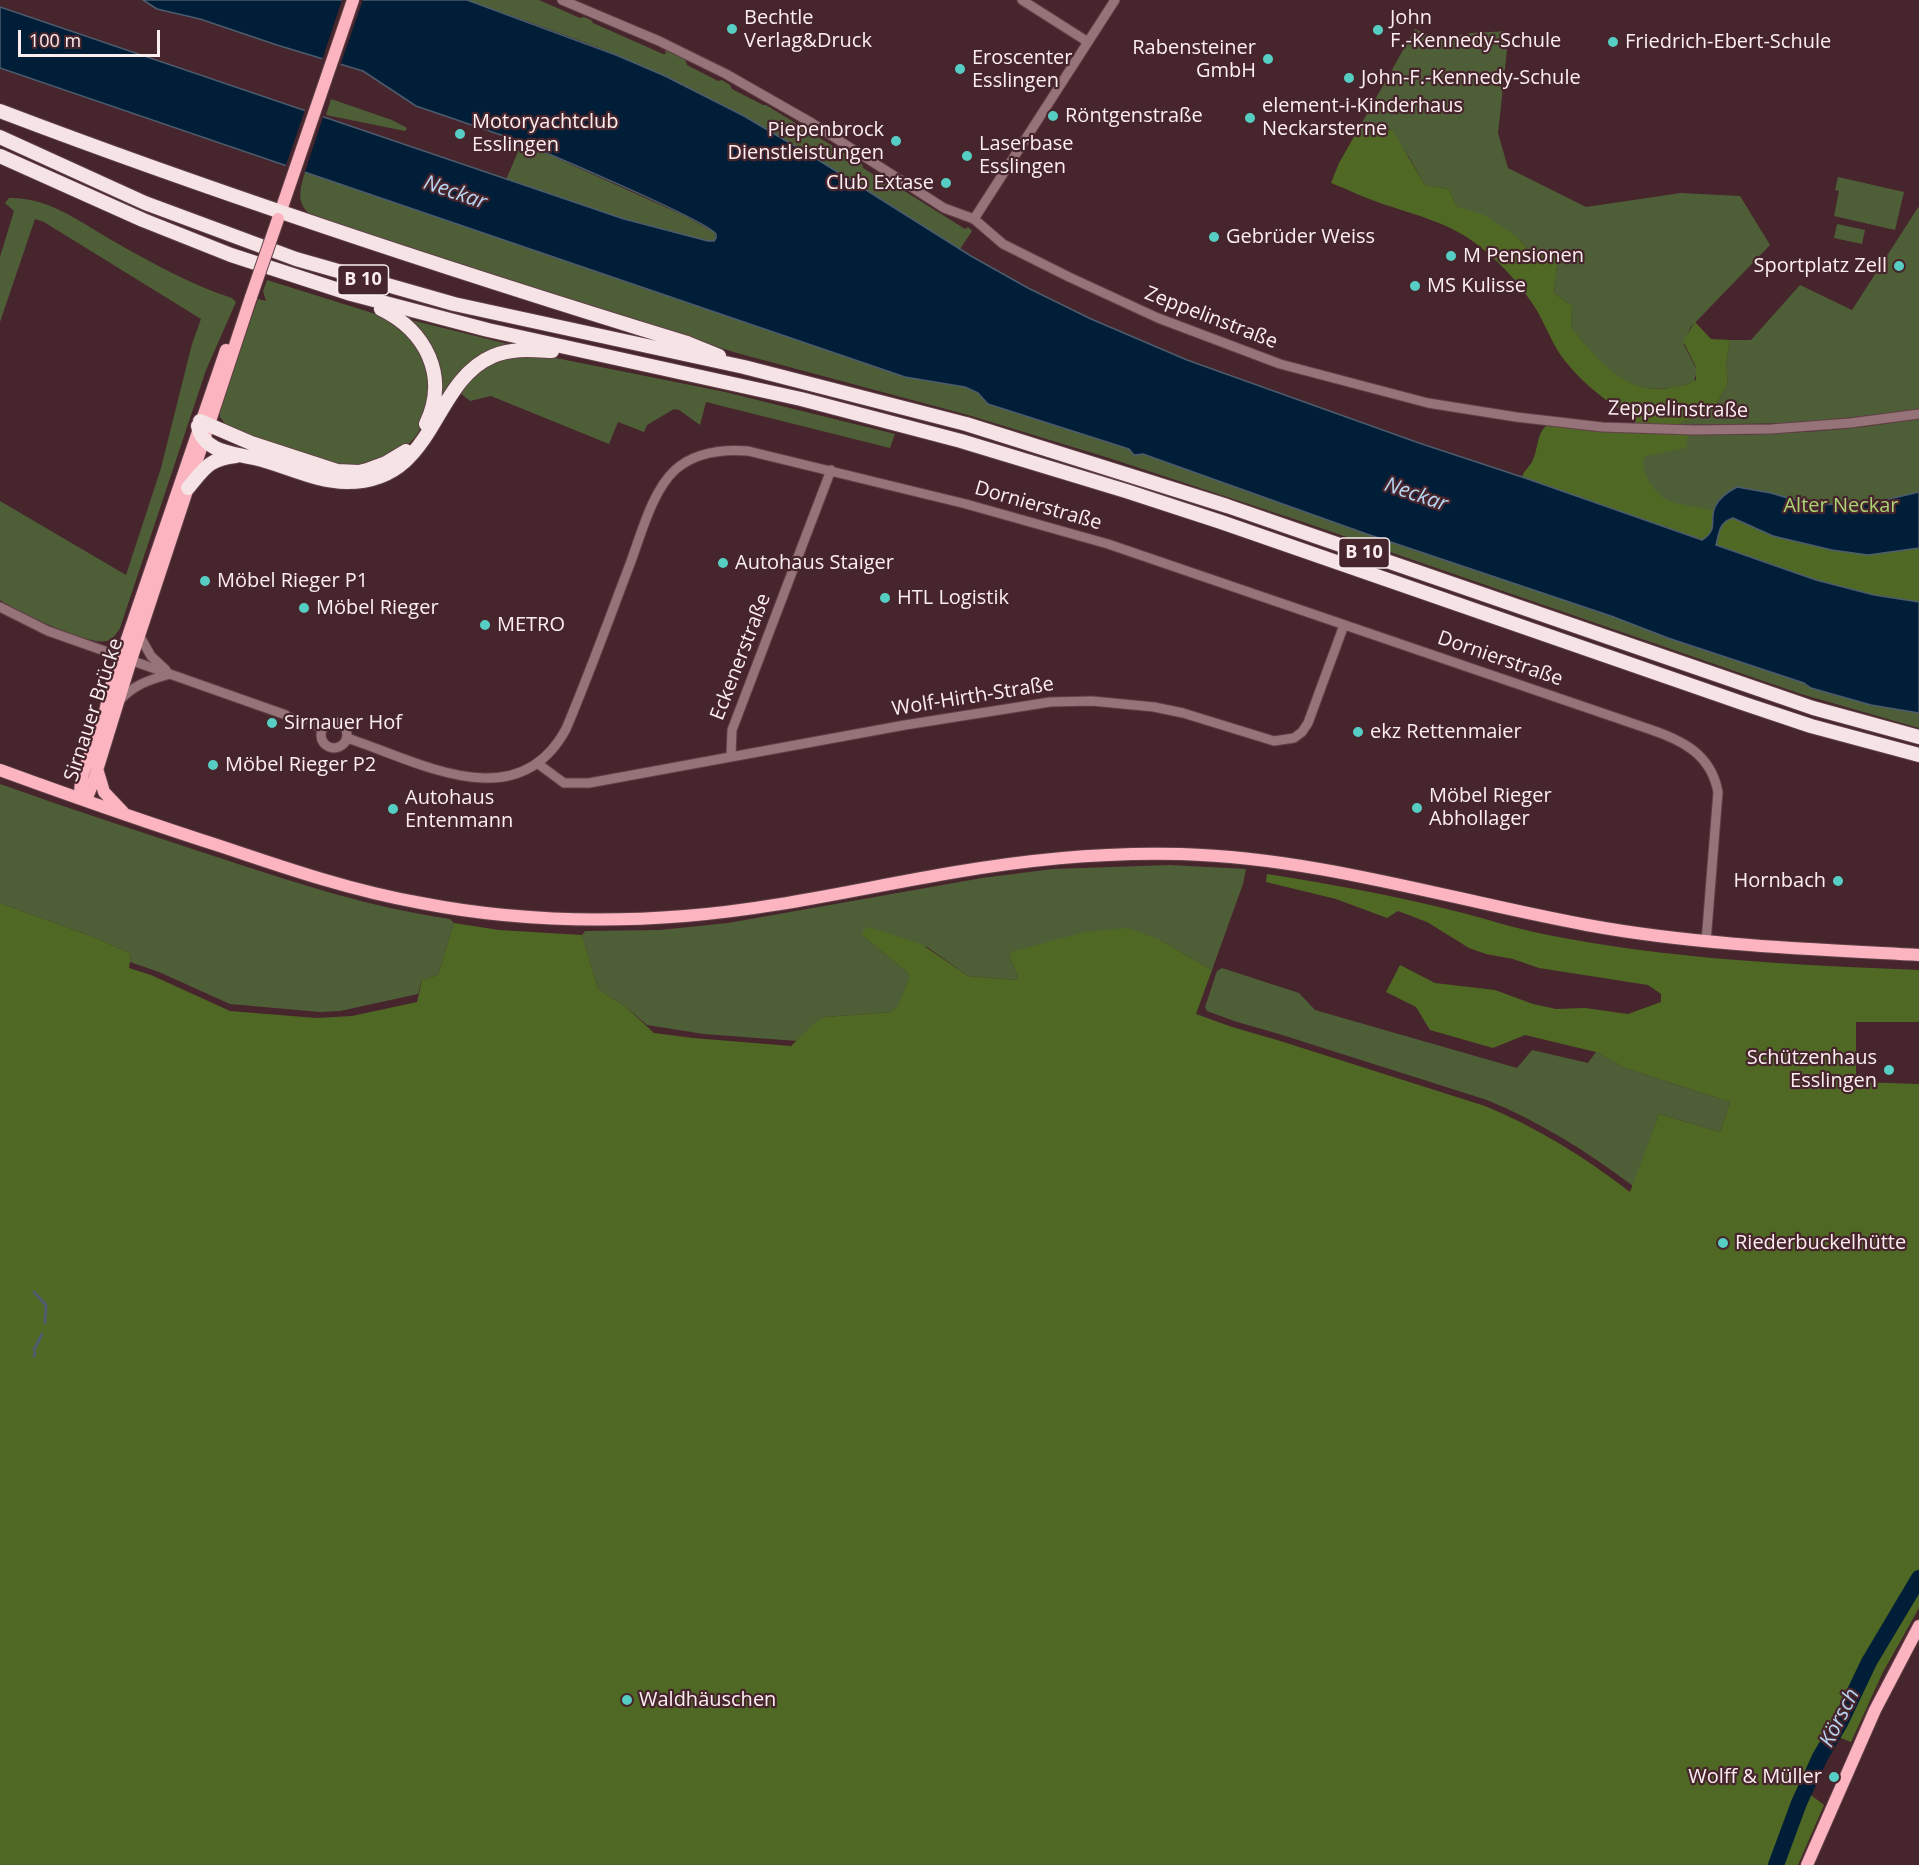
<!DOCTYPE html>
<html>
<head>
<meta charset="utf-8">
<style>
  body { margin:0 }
  #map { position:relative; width:1919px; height:1865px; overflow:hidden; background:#47252c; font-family:"Open Sans",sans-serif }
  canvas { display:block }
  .scale { position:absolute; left:18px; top:30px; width:142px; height:27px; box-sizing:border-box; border:3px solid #fceef0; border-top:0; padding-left:8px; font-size:18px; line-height:21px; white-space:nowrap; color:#fceef0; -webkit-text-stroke:4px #47252c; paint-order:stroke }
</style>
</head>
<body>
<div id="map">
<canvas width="1919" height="1865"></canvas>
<div class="scale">100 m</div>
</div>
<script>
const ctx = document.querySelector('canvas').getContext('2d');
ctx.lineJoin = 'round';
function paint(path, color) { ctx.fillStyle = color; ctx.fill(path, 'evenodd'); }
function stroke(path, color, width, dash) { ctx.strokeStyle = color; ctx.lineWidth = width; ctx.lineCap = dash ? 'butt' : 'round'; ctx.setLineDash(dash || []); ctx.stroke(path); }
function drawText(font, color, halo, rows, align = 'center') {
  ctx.font = font + ' "Open Sans",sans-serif'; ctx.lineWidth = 4.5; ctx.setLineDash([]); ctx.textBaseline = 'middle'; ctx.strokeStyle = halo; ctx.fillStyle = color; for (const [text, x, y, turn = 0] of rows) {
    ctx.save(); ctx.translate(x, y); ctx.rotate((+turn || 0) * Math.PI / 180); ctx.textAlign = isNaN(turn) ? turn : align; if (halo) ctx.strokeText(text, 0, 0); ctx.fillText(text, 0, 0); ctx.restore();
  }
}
const green = new Path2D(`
  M 467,0 L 539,0 L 580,18 L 584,17 L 591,20 L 593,23 L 663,54 L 666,54 L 665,50 L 685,59 L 687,65 L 718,81 L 722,80 L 730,85 L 732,89 L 763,105 L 766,105 L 862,164 L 863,168 L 893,187 L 898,187 L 965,229 L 968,227 L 972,231 L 960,249 C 864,188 769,126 666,77 C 602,46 534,24 467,0 Z
  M 1415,29 L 1430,36 L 1441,38 L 1472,33 L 1509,31 L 1498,133 L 1508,168 L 1586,207 L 1681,193 L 1740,196 L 1770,245 L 1690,328 L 1684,345 L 1697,370 L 1694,382 C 1631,403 1607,372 1571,327 L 1572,306 L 1554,293 L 1557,266 L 1550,253 L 1531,252 L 1520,240 L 1457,207 L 1449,189 L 1425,185 L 1409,157 L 1390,129 L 1377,127 L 1370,135 L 1355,135 Z
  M 331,99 L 392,120 L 407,128 L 405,131 L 326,115 Z
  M 523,143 L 685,216 L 714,232 L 716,238 L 714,241 L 708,241 L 624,219 L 506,180 L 520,147 L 517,145 Z
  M 305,172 L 905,377 L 965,387 L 978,393 L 988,404 L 1130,449 L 1133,454 L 1143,454 L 1364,533 L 1611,616 L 1668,638 L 1804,683 L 1811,688 L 1871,705 L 1919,713 L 1919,728 L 1801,694 L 1306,523 L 1112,459 L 968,415 L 737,353 L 544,293 L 313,216 C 295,205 300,189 305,172 Z
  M 1838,177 L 1904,192 L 1895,230 L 1834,216 L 1839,191 L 1835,190 Z
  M 9,198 C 50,197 81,223 115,242 C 152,263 191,285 232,298 L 236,302 L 206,370 L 120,628 C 117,633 113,639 107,641 C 88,646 17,611 0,600 L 0,501 L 126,575 L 161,468 L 192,344 L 201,319 L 44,222 L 35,219 L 0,322 L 0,257 L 14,211 L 5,203 Z
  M 1919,206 L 1919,410 L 1798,423 L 1677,425 L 1715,407 L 1728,383 L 1726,364 L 1730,340 L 1751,340 L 1800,285 L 1852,310 Z
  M 1837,224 L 1865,230 L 1862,244 L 1834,238 Z
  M 267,280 L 382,316 L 397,323 L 415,341 L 431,378 L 424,422 L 416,436 L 404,449 L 364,467 L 338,466 L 251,436 L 226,425 L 220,417 L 220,408 L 258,299 L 266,301 L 263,291 Z
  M 411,320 L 512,345 L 502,349 L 438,410 L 440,389 Z
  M 536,354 L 725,392 L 895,434 L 890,448 L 706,402 L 700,425 L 679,410 L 674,409 L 647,425 L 644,432 L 618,422 L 609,444 L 491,396 L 470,401 L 459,392 L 473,376 L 502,358 Z
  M 1919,419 L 1919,602 L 1874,595 L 1816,580 L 1522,477 C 1525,469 1530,467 1533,460 C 1538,449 1537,434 1546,426 C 1669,439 1796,439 1919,419 Z
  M 0,784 C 76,811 153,836 229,861 C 302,885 374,908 450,919 L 454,923 L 438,975 L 422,980 L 418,994 L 340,1011 L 320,1012 L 230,1004 L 159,972 L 130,962 L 131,954 L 96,938 L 0,903 Z
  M 1170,865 L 1246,869 L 1243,884 L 1212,970 L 1160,940 L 1010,957 L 1018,977 L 1015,980 L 968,976 L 927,947 L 862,935 L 908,973 L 909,978 L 898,1007 L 891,1012 L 825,1017 L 818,1020 L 797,1041 L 704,1034 L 647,1025 L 626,1007 L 598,989 L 582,935 L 585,931 L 660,930 L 728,923 L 982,878 L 1053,869 Z
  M 1222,968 L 1299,993 L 1315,1010 L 1517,1068 L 1532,1050 L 1588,1063 L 1596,1052 L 1625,1068 L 1730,1102 L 1720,1132 L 1659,1114 L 1633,1186 C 1587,1151 1540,1122 1487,1100 L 1279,1034 L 1234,1021 L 1207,1011 L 1205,1007 L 1217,971 Z`);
const forest = new Path2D(`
  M 1380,126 L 1393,131 L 1425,185 L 1449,189 L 1457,207 L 1484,215 L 1517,237 L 1531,252 L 1554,255 L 1557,266 L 1554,293 L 1572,306 L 1571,327 C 1597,359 1626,398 1674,387 C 1681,386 1689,384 1696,380 L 1696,367 L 1683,341 L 1695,322 L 1711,339 L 1730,340 L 1726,364 L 1728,383 L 1715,407 L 1677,425 L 1635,424 L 1635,420 C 1609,403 1585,386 1565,361 C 1553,346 1546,326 1536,309 C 1524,290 1509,272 1492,257 C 1458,225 1428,219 1386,205 C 1367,199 1349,190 1331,183 L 1339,163 L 1355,135 L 1370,135 Z
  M 1546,426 L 1604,431 L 1688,435 L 1686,448 L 1645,456 C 1637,469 1655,494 1667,500 C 1681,506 1699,507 1714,511 C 1713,524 1714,533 1703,540 L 1522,477 C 1525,469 1530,467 1533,460 C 1538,449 1537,434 1546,426 Z
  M 1733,518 L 1773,536 L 1832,550 L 1868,555 L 1919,548 L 1919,602 L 1874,595 L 1816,580 L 1716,546 C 1718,533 1719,522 1733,518 Z
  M 1267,874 C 1330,884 1393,895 1455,911 C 1484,918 1513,928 1543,934 C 1667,959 1793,965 1919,970 L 1919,1022 L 1856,1022 L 1856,1082 L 1919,1084 L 1919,1608 L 1883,1672 L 1851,1742 L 1836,1736 L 1808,1793 L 1824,1805 L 1798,1865 L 0,1865 L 0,903 L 96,938 L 131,954 L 129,968 L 151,975 L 230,1011 L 316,1018 L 352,1016 L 417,1002 L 422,980 L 438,975 L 454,923 L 499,930 L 582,935 L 598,989 L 626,1007 L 654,1033 L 693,1038 L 791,1046 L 818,1020 L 825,1017 L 891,1012 L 898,1006 L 909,978 L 908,973 L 862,935 L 863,931 L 868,927 L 921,944 L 968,976 L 1015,980 L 1018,977 L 1010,957 L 1011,952 L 1085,932 L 1128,928 L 1160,940 L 1212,970 L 1196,1014 L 1232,1027 L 1277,1040 L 1485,1106 C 1538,1128 1585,1157 1630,1192 L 1659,1114 L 1720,1132 L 1730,1102 L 1625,1068 L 1596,1052 L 1525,1035 L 1493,1048 L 1430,1030 L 1416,1007 L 1386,992 L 1400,965 L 1435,983 L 1495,990 L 1533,1004 L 1556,1009 L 1585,1008 L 1628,1014 L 1661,1002 L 1661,994 L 1648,985 L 1539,968 L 1513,959 L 1486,954 L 1469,948 L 1427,922 L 1398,911 L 1387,918 L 1336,899 L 1266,882 Z`);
const water = new Path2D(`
  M 143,0 L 467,0 L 616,55 L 665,76 L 744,116 L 820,161 L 971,256 L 1028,288 L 1091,319 L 1187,360 L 1419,443 L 1522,477 L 1702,540 C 1719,530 1709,520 1715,507 C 1719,498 1729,491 1737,487 L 1771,493 L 1801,502 L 1820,505 L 1877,502 L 1919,492 L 1919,548 L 1868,555 L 1832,550 L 1773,536 L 1733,518 C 1719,522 1719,533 1716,545 L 1816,580 L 1874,595 L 1919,602 L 1919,713 L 1871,705 L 1811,688 L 1804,683 L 1668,638 L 1611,616 L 1364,533 L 1143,454 L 1134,455 L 1129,449 L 988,404 L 978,393 L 965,387 L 905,377 L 0,68 L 0,7 L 624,219 L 708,241 L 714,241 L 716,238 C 716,236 716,235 716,234 C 708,221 547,153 523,143 L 517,145 L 508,142 L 507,137 L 416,106 L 363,71 L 277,45 L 200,19 L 157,9 Z`);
const pier = new Path2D(`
  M 342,0 L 363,0 L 340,66 L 322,60 Z
  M 306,107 L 324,114 L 304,175 L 285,168 Z`);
const stream = new Path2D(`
  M 34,1292 L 46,1305 L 45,1323
  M 34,1350 L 42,1334
  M 34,1356 L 35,1353`);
const river = new Path2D(`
  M 1776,1865 L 1799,1803 L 1820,1757 L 1840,1723 L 1869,1662 L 1919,1578`);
const minorTunnel = new Path2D(`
  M 286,715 L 322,729`);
const minor = new Path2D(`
  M 562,0 L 659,41 L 726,74 L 812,123 L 944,208 L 974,219 L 1003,244 L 1069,277 L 1158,318 L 1280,364 L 1428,403 L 1516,417 L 1602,427 L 1694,430 L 1771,429 L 1850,423 L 1919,414
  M 1022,0 L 1088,42
  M 974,219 L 1115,0
  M 0,607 L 48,631 L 286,715
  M 139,635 L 151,656 L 166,670
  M 120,700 C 135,684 149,680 170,674
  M321 735a13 13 0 1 1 26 0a13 13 0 1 1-26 0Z
  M 347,738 C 418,761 517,820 566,729 C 589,675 609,619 630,564 C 641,535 652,491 675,470 C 695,452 721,449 748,451 L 966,504 L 1108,544 L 1649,729 C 1682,740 1711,754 1718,792 L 1706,942
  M 731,756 L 732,730 L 831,470
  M 537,763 L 564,783 L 589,783 L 905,725 L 1050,702 L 1092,701 L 1154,707 L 1183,713 L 1274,741 L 1294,738 L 1302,732 L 1308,723 L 1344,625`);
const major = new Path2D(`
  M 278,219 L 353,0
  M 0,770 C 74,797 148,823 223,847 C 288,869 353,891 421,903 C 508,920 597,923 685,916 C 776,909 866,887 956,872 C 1031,859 1106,852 1181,854 C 1320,858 1451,900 1587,925 C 1696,945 1808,949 1919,955
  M 98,772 L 104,792 L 123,812
  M 81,799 L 88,795 L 94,780 L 131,660 L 251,297
  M 81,799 C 76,779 95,746 101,726 C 106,711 108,695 113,680 L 226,350
  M 1807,1865 L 1875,1710 L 1919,1626`);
const highway = new Path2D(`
  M 0,111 C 226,197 456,272 687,343 L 719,356
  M 0,137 L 145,203 L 296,259 L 454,304 L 744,367 L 966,424 L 1227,506 L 1813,708 L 1919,737
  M 0,156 L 143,220 L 231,255 L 351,294 L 488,330 L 801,399 L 961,441 L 1126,491 L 1221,522 L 1745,704 L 1811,726 L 1919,755
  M 381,309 C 426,331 449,376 426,424
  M 200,421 L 251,443 L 337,471 L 359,472 L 367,470 L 386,463 L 406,451
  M 198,426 C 203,452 233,453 254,458 C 285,465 315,482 347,482 C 437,482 430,383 493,356 C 513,348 531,350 552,351
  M 188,488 C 204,469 208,459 236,456`);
const majorBridge = new Path2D(`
  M 251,297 L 278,219`);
const markers = [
  [732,29,6,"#56cec3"],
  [1378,30,6,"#56cec3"],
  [1613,42,6,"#56cec3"],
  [1268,59,6,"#56cec3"],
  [960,69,6,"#56cec3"],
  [1349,78,6,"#56cec3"],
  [1053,116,6,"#56cec3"],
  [1250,118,6,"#56cec3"],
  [460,134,6,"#56cec3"],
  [896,141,6,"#56cec3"],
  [967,156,6,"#56cec3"],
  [946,183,6,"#56cec3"],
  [1214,237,6,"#56cec3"],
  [1451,256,6,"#56cec3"],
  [1899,266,6,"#56cec3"],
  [1415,286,6,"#56cec3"],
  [723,563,6,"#56cec3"],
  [205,581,6,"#56cec3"],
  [885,598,6,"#56cec3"],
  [304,608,6,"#56cec3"],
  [485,625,6,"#56cec3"],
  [272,723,6,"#56cec3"],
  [1358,732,6,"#56cec3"],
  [213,765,6,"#56cec3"],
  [1417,808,6,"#56cec3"],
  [393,809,6,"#56cec3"],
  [1838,881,6,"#56cec3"],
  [1889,1070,6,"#56cec3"],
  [1723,1243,6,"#56cec3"],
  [627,1700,6,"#56cec3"],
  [1834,1777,6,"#56cec3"]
];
const shields = [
  [363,280,51],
  [1364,553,51]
];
const shieldNames = [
  ["B 10",363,280],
  ["B 10",1364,553]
];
const poiNames = [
  ["Bechtle",744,18],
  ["Verlag&Druck",744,41],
  ["John",1390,18],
  ["F.-Kennedy-Schule",1390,41],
  ["Friedrich-Ebert-Schule",1625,42],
  ["Rabensteiner",1256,48,"right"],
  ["GmbH",1256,71,"right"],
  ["Eroscenter",972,58],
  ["Esslingen",972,81],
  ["John-F.-Kennedy-Schule",1361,78],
  ["element-i-Kinderhaus",1262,106],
  ["Neckarsterne",1262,129],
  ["Röntgenstraße",1065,116],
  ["Motoryachtclub",472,122],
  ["Esslingen",472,145],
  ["Piepenbrock",884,130,"right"],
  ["Dienstleistungen",884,153,"right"],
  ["Laserbase",979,144],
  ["Esslingen",979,167],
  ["Club Extase",934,183,"right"],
  ["Gebrüder Weiss",1226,237],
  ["M Pensionen",1463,256],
  ["Sportplatz Zell",1887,266,"right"],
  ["MS Kulisse",1427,286],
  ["Autohaus Staiger",735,563],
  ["Möbel Rieger P1",217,581],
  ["HTL Logistik",897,598],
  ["Möbel Rieger",316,608],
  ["METRO",497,625],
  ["Sirnauer Hof",284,723],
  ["ekz Rettenmaier",1370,732],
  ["Möbel Rieger P2",225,765],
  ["Möbel Rieger",1429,796],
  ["Abhollager",1429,819],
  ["Autohaus",405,798],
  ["Entenmann",405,821],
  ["Hornbach",1826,881,"right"],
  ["Schützenhaus",1877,1058,"right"],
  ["Esslingen",1877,1081,"right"],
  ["Riederbuckelhütte",1735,1243],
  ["Waldhäuschen",639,1700],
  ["Wolff & Müller",1822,1777,"right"]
];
const streetNames = [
  ["Zeppelinstraße",1211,318,21],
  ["Zeppelinstraße",1678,410,1],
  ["Dornierstraße",1038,506,16],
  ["Eckenerstraße",741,657,-69],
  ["Dornierstraße",1500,659,19],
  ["Wolf-Hirth-Straße",973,697,-9],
  ["Sirnauer Brücke",94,710,-72]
];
const parkNames = [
  ["Alter Neckar",1841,506]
];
const waterNames = [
  ["Neckar",455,193,19],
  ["Neckar",1416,495,19],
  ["Körsch",1840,1718,-63]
];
paint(green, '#4e5f38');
paint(forest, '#4f6924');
paint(water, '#001e37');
stroke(water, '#4c5c6e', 1.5);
paint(pier, '#47252c');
stroke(stream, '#4c5c6e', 3);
stroke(river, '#001e37', 16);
stroke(minorTunnel, '#624349', 9, [9, 4.5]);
stroke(minor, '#604147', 11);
stroke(major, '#604147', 14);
stroke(highway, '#604147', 16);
stroke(minor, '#967379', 9);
stroke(major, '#fbb4c0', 12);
stroke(highway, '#f5e3e6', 14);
stroke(majorBridge, '#604147', 14, []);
stroke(majorBridge, '#fbb4c0', 12);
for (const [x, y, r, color] of markers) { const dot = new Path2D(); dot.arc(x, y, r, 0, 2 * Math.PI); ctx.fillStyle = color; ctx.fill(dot); stroke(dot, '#47252c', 2); }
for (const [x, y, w] of shields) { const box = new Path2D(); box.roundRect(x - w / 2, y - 15, w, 30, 4.5); ctx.fillStyle = '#47252c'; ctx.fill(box); stroke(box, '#fceef0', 1.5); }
drawText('bold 18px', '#fceef0', null, shieldNames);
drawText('20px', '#fceef0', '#47252c', poiNames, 'left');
drawText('20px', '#fceef0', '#47252c', streetNames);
drawText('20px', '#acd374', '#47252c', parkNames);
drawText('italic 21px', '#b7d5f2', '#47252c', waterNames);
</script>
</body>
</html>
